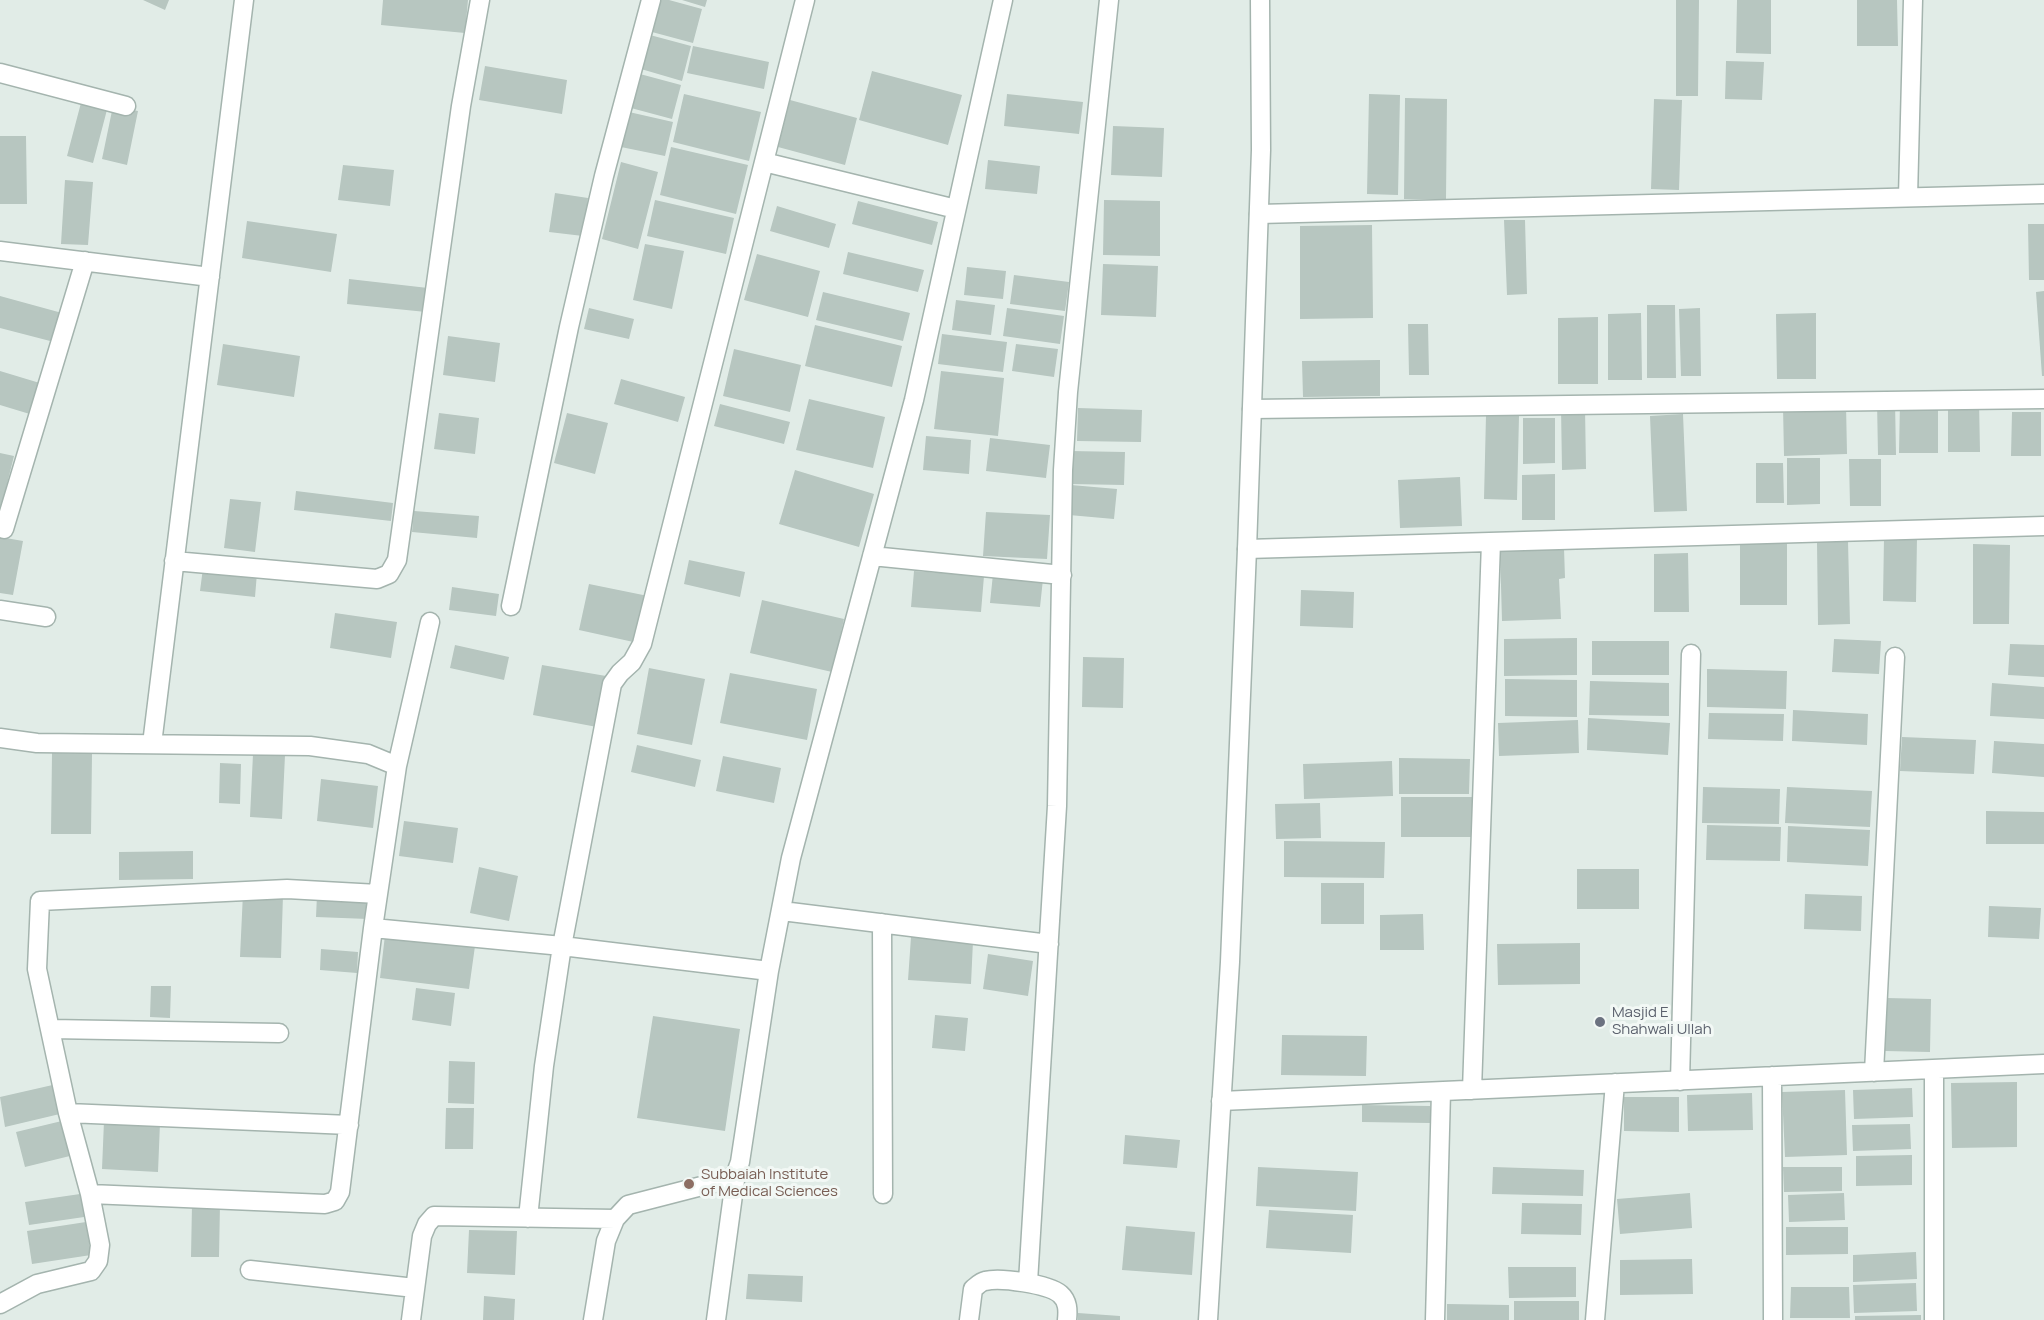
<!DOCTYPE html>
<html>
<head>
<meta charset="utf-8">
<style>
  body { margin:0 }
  canvas { display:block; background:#e1ece7 }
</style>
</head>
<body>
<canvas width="2044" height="1320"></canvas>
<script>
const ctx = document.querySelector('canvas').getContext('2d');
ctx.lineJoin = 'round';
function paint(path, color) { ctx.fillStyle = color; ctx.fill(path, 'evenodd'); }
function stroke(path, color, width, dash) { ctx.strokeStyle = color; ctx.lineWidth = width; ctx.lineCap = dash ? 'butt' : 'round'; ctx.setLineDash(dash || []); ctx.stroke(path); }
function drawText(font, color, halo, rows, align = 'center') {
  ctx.font = font + ' Manrope,sans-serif'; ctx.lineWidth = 6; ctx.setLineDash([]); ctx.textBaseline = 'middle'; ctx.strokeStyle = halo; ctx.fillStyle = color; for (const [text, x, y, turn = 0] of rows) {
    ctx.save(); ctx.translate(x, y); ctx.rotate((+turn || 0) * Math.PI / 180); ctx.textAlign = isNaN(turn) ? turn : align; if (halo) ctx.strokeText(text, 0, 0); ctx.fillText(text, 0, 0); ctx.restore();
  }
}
const building = new Path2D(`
  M 143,0 L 169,0 L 165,10 Z
  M 383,0 L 468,0 L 465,33 L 381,25 Z
  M 661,0 L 669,0 L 702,9 L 693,43 L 652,32 Z
  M 682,0 L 707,0 L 705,7 Z
  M 1676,0 L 1699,0 L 1698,96 L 1676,96 Z
  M 1737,0 L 1771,0 L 1771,54 L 1736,53 Z
  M 1857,0 L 1897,0 L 1898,46 L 1857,46 Z
  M 650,35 L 691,46 L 682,81 L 641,69 Z
  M 693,46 L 769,62 L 764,89 L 687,73 Z
  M 1726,61 L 1764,62 L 1762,100 L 1725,99 Z
  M 485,66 L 567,80 L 562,114 L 479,100 Z
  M 872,71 L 962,95 L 948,145 L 859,120 Z
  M 640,74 L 681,85 L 672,119 L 631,108 Z
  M 684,94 L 761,112 L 749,161 L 673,142 Z
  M 1007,94 L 1083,102 L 1079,134 L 1004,126 Z
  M 1369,94 L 1400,95 L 1398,195 L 1367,194 Z
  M 1405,98 L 1447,99 L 1446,199 L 1404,199 Z
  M 82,99 L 108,106 L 93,163 L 67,156 Z
  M 1654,99 L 1682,100 L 1679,190 L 1651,189 Z
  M 790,100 L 857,118 L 845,165 L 778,147 Z
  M 113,106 L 138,111 L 127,165 L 102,159 Z
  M 629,112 L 673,122 L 665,156 L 621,147 Z
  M 1113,126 L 1164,128 L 1162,177 L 1111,175 Z
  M 0,136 L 26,136 L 27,204 L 0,204 Z
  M 671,147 L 748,165 L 736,214 L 660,195 Z
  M 988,160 L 1040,166 L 1037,194 L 985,189 Z
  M 621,162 L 658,172 L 638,249 L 602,239 Z
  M 343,165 L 394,170 L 390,206 L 338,200 Z
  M 65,180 L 93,182 L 88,245 L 61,244 Z
  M 555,193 L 588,198 L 583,236 L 549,232 Z
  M 655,200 L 734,218 L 726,254 L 647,236 Z
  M 1104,200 L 1160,201 L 1160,256 L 1103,255 Z
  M 858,201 L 938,222 L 932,245 L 852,224 Z
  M 777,206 L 836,224 L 829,248 L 770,231 Z
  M 1504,220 L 1525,220 L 1527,294 L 1507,295 Z
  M 247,221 L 337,234 L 331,272 L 242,258 Z
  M 2028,224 L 2044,224 L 2044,280 L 2029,280 Z
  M 1372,225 L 1373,318 L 1300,319 L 1300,226 Z
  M 645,244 L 684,251 L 672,309 L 633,300 Z
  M 848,252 L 924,270 L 918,292 L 843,274 Z
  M 757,254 L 820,271 L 808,317 L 744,300 Z
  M 1103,264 L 1158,266 L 1156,317 L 1101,315 Z
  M 967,267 L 1006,271 L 1003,299 L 964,295 Z
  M 1014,275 L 1069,282 L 1065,311 L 1010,304 Z
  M 349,279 L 428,288 L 426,312 L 347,304 Z
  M 2044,291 L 2044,376 L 2042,376 L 2036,292 Z
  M 823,292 L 910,313 L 903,341 L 816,320 Z
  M 0,296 L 62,313 L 54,342 L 0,328 Z
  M 956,300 L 995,305 L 991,335 L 952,330 Z
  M 1647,305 L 1675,305 L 1676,378 L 1647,378 Z
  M 589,308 L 634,319 L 629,339 L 584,329 Z
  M 1007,308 L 1064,316 L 1060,344 L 1003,336 Z
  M 1700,308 L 1701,376 L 1681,376 L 1679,309 Z
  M 1641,313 L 1642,380 L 1608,380 L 1608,314 Z
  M 1816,313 L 1816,379 L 1777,379 L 1776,314 Z
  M 1598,317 L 1598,384 L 1558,384 L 1558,318 Z
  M 1408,324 L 1428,324 L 1429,375 L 1409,375 Z
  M 815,325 L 902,346 L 892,387 L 805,366 Z
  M 942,334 L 1007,342 L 1003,372 L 938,364 Z
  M 448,336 L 500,343 L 495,382 L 443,375 Z
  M 223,344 L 300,356 L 294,397 L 217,385 Z
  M 1016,344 L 1058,349 L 1054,377 L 1012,371 Z
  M 734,349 L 801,365 L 790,412 L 723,396 Z
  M 1380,360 L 1380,396 L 1303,397 L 1302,361 Z
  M 0,371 L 43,384 L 33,415 L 0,405 Z
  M 941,371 L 1004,378 L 998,436 L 934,429 Z
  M 621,379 L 685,397 L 678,422 L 614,404 Z
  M 809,399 L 885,417 L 873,468 L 796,450 Z
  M 1877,401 L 1895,401 L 1896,455 L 1878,455 Z
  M 1948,401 L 1979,401 L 1980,452 L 1948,452 Z
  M 1900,402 L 1938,402 L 1938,453 L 1899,453 Z
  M 720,404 L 790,422 L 784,444 L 714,426 Z
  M 1846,404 L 1847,454 L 1784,456 L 1783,406 Z
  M 1561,407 L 1585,407 L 1586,469 L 1562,470 Z
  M 1078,408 L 1142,410 L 1141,442 L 1077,441 Z
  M 2012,412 L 2041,412 L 2041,456 L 2011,456 Z
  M 439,413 L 479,418 L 475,454 L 434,449 Z
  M 567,413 L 608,423 L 595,474 L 554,463 Z
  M 1683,414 L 1687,511 L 1654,512 L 1650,416 Z
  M 1486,415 L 1519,416 L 1517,500 L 1484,499 Z
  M 1523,418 L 1555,418 L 1555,463 L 1523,464 Z
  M 926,436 L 971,440 L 969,474 L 923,470 Z
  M 990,438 L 1050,445 L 1046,478 L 986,471 Z
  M 1070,451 L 1125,452 L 1124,485 L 1069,484 Z
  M 0,453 L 14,456 L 1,508 L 0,508 Z
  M 1787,458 L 1820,458 L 1820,504 L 1787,505 Z
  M 1849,459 L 1881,459 L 1881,506 L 1850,506 Z
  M 1756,463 L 1783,463 L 1784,503 L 1756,503 Z
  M 795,470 L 874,494 L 859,547 L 779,524 Z
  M 1555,474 L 1555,520 L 1522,520 L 1522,475 Z
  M 1460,477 L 1462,526 L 1400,528 L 1398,480 Z
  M 1071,485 L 1117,489 L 1114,519 L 1069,515 Z
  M 296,491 L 393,503 L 391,521 L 294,510 Z
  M 230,499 L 261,502 L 255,552 L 224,548 Z
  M 414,511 L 479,516 L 477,538 L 412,532 Z
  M 986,512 L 1050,515 L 1047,559 L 983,556 Z
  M 1787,536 L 1787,605 L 1740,605 L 1740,537 Z
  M 0,537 L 23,541 L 13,595 L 0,593 Z
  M 1884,537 L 1917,537 L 1916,602 L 1883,601 Z
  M 1848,541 L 1850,624 L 1818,625 L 1817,542 Z
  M 1973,544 L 2010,545 L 2009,624 L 1973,624 Z
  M 1564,548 L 1565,578 L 1559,579 L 1561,619 L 1502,621 L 1500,550 Z
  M 1688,553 L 1689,612 L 1654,612 L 1654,554 Z
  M 689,560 L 745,572 L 740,597 L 684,584 Z
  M 203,568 L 257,573 L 255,597 L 200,591 Z
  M 914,571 L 984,576 L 981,612 L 911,607 Z
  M 993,574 L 1043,579 L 1040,607 L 990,603 Z
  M 589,584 L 648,596 L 638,643 L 579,630 Z
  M 452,587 L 499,594 L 496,616 L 449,610 Z
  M 1301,590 L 1354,592 L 1353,628 L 1300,626 Z
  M 762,600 L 844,619 L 832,672 L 750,653 Z
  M 335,613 L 397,622 L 391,658 L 330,648 Z
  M 1577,638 L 1577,675 L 1504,676 L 1504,639 Z
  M 1834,639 L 1881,641 L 1879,674 L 1832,672 Z
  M 1592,641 L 1669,641 L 1669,675 L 1592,675 Z
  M 2010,644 L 2044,645 L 2044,677 L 2008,675 Z
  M 455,645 L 509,657 L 504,680 L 450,668 Z
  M 1083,657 L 1124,658 L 1123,708 L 1082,707 Z
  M 542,665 L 606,676 L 597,727 L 533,715 Z
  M 649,668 L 705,679 L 692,745 L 637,734 Z
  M 1707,669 L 1787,671 L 1786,709 L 1707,707 Z
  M 730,673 L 817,689 L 807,740 L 720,723 Z
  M 1505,679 L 1577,680 L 1577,717 L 1505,716 Z
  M 1590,681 L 1669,683 L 1669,716 L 1589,715 Z
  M 1992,683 L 2044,687 L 2044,719 L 1990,716 Z
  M 1793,710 L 1868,714 L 1867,745 L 1792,741 Z
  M 1709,713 L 1784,714 L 1783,741 L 1708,739 Z
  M 1588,718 L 1670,723 L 1668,755 L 1587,750 Z
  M 1578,720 L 1579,753 L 1499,756 L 1498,723 Z
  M 1902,737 L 1976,740 L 1974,774 L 1900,771 Z
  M 1994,741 L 2044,744 L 2044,777 L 1992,773 Z
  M 637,745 L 701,760 L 695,787 L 631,772 Z
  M 52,753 L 92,754 L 91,834 L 51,834 Z
  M 253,754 L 285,755 L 282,819 L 250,817 Z
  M 723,756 L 781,768 L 774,803 L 716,791 Z
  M 1399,758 L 1470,759 L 1469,794 L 1399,794 Z
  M 1392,761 L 1393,796 L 1304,799 L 1303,764 Z
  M 220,763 L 241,764 L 240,804 L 219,803 Z
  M 321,779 L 378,786 L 373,828 L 317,821 Z
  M 1703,787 L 1780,789 L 1779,824 L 1702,823 Z
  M 1787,787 L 1872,791 L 1870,827 L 1785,823 Z
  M 1401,797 L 1473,797 L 1473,837 L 1401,837 Z
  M 1320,803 L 1321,838 L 1276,839 L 1275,804 Z
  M 1986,811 L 2044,812 L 2044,844 L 1986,844 Z
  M 404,821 L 458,828 L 453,863 L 399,856 Z
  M 1707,825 L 1781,827 L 1780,861 L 1706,860 Z
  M 1788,826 L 1870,830 L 1868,866 L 1787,862 Z
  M 1284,841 L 1385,842 L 1384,878 L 1284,877 Z
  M 193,851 L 193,879 L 119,880 L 119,852 Z
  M 479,867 L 518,876 L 509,921 L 470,913 Z
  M 1577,869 L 1639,869 L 1639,909 L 1577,909 Z
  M 1321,883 L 1364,883 L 1364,924 L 1321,924 Z
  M 243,893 L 283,895 L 281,958 L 240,957 Z
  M 1805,894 L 1862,896 L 1861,931 L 1804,929 Z
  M 317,895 L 369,897 L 368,919 L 316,917 Z
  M 1989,906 L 2041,908 L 2039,939 L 1988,937 Z
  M 1423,914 L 1424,950 L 1380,950 L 1380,915 Z
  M 385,935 L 475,946 L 469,989 L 380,978 Z
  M 911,937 L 973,941 L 971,984 L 908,980 Z
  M 1580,943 L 1580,984 L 1498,985 L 1497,944 Z
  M 321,949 L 358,952 L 357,973 L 320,970 Z
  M 988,954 L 1033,961 L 1028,996 L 983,989 Z
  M 151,986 L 171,986 L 170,1018 L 150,1017 Z
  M 416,988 L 455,993 L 451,1026 L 412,1020 Z
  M 1886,998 L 1931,999 L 1930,1052 L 1885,1051 Z
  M 935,1015 L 968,1018 L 965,1051 L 932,1048 Z
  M 653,1016 L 740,1029 L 725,1131 L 637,1118 Z
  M 1282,1035 L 1367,1036 L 1366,1076 L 1281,1075 Z
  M 449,1061 L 475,1062 L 474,1104 L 448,1103 Z
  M 2017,1082 L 2017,1147 L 1952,1148 L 1951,1083 Z
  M 57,1084 L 64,1113 L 5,1127 L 0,1097 Z
  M 1912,1088 L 1913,1117 L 1854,1119 L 1853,1090 Z
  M 1845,1090 L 1847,1155 L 1785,1157 L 1782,1092 Z
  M 1752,1093 L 1753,1130 L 1688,1131 L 1687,1095 Z
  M 1624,1097 L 1679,1097 L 1679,1132 L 1624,1131 Z
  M 1362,1105 L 1430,1106 L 1430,1123 L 1362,1122 Z
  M 446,1108 L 474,1108 L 473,1149 L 445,1149 Z
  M 66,1120 L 74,1155 L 25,1167 L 16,1132 Z
  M 104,1121 L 160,1123 L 158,1172 L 102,1169 Z
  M 1910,1124 L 1911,1149 L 1853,1151 L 1852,1125 Z
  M 1125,1135 L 1180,1140 L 1177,1168 L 1123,1164 Z
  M 1912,1155 L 1912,1185 L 1856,1186 L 1856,1156 Z
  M 1258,1167 L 1358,1172 L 1356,1211 L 1256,1206 Z
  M 1493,1167 L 1584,1170 L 1583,1196 L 1492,1194 Z
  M 1783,1167 L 1842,1167 L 1842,1191 L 1784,1192 Z
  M 87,1193 L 91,1216 L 29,1225 L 25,1202 Z
  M 1690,1193 L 1692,1228 L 1620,1234 L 1617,1199 Z
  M 1844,1193 L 1845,1220 L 1789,1222 L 1788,1195 Z
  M 1522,1203 L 1582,1204 L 1581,1235 L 1521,1234 Z
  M 192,1204 L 220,1204 L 219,1257 L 191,1257 Z
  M 1269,1210 L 1353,1215 L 1351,1253 L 1266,1248 Z
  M 86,1222 L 91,1255 L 32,1264 L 27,1231 Z
  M 1126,1226 L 1195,1232 L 1192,1275 L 1122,1270 Z
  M 1786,1227 L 1848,1227 L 1848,1254 L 1786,1255 Z
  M 469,1230 L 517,1231 L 515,1275 L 467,1273 Z
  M 1916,1252 L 1917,1279 L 1853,1282 L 1853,1255 Z
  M 1692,1259 L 1693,1294 L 1620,1295 L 1620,1260 Z
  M 1508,1267 L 1576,1267 L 1576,1297 L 1509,1298 Z
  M 748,1274 L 803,1276 L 802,1302 L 746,1299 Z
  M 1916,1283 L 1917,1311 L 1854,1313 L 1853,1285 Z
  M 1791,1287 L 1849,1287 L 1850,1318 L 1790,1318 Z
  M 484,1296 L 515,1299 L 514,1320 L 483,1320 Z
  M 1514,1301 L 1579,1301 L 1579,1320 L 1514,1320 Z
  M 1447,1304 L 1509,1305 L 1509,1320 L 1447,1320 Z
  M 1078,1313 L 1120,1316 L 1120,1320 L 1078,1320 Z
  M 1921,1315 L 1921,1320 L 1855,1320 L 1855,1316 Z`);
const minor = new Path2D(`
  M 0,73 L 126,106
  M 764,162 L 956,209
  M 1908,197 L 1913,0
  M 1259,214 L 2044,194
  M 0,251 L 210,277
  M 1252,409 L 2044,399
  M 4,529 L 85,261
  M 1247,549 L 2044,526
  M 872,556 L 1062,575
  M 174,561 L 377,579 L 389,574 L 397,560 L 461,106 L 480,0
  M 511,606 L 569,327 L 604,176 L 651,0
  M 0,610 L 46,617
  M 0,738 L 37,743 L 310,746 L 368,754 L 397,766
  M 152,744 L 244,0
  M 782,911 L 1049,944
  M 882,923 L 883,1194
  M 373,928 L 562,946 L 769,971
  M 51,1029 L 279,1033
  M 1874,1072 L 1895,657
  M 1772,1076 L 1773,1320
  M 1680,1081 L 1691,654
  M 1472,1090 L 1491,542
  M 1221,1101 L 2044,1064
  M 68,1113 L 349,1125
  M 90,1194 L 325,1204 L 335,1201 L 340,1192 L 373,928 L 397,766 L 430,622
  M 528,1218 L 544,1066 L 562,946 L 612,684 L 620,673 L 632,662 L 642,644 L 805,0
  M 250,1270 L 415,1288
  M 1028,1282 L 1057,806 L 1063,470 L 1068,392 L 1109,0
  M 0,1304 L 37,1284 L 91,1271 L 98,1261 L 100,1245 L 90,1194 L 68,1113 L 37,969 L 40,901 L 287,889 L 378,894
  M 411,1320 L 422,1236 L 427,1224 L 434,1216 L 615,1219
  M 593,1320 L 606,1241 L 615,1219 L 628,1205 L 729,1179 L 736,1173 L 740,1162 L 769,971 L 791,858 L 914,400 L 1003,0
  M 716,1320 L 736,1173
  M 969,1320 L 973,1289 C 977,1286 980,1282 985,1281 C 1000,1277 1048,1284 1060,1294 C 1068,1301 1068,1310 1067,1320
  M 1435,1320 L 1441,1092
  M 1595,1320 L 1615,1083
  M 1934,1320 L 1934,1069`);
const tertiary = new Path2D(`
  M 1208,1320 L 1230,962 L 1247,549 L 1261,150 L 1260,0`);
const markers = [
  [1600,1022,6,"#6b7280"],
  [689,1184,6,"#8d6e63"]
];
const worshipNames = [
  ["Masjid E",1612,1013],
  ["Shahwali Ullah",1612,1030]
];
const educationNames = [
  ["Subbaiah Institute",701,1175],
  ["of Medical Sciences",701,1192]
];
paint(building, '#b7c6c0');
stroke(minor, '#a4b4ae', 21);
stroke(tertiary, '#a4b4ae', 21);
stroke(minor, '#fff', 18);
stroke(tertiary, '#fff', 18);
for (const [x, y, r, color] of markers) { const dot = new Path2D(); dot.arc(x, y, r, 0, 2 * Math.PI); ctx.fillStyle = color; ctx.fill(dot); stroke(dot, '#f2f8f5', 2); }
drawText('15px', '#5b616d', '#f2f8f5', worshipNames, 'left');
drawText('15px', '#785e54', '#f2f8f5', educationNames, 'left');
</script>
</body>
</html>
